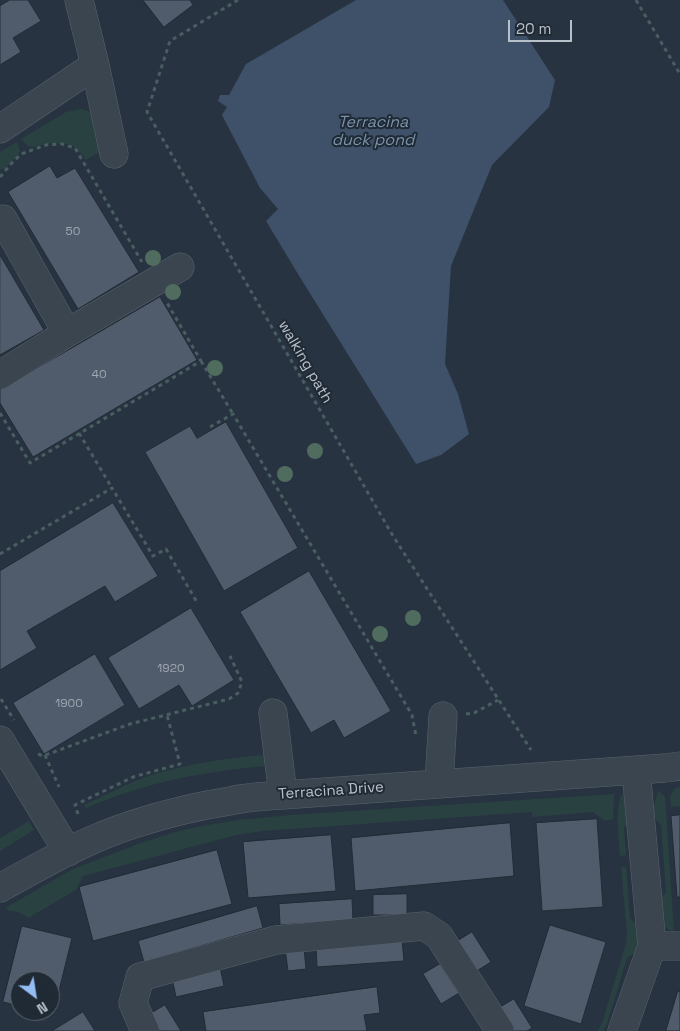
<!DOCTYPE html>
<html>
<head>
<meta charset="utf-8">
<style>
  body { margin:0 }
  #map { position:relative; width:680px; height:1031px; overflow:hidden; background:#273340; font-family:"Space Grotesk",sans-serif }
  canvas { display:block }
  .north { position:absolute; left:10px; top:971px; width:50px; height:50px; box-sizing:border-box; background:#202a35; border:1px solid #5d6671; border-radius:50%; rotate:149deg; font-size:14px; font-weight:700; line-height:20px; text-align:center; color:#b8c0ca }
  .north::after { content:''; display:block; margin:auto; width:18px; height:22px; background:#94bdf4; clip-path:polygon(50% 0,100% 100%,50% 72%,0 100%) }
  .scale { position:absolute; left:508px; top:20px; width:64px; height:22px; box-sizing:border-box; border:2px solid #b8c0ca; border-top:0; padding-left:6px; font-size:15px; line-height:18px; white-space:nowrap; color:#b8c0ca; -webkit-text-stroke:4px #202a35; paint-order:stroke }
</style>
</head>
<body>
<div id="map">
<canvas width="680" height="1031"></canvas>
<div class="north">N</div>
<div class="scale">20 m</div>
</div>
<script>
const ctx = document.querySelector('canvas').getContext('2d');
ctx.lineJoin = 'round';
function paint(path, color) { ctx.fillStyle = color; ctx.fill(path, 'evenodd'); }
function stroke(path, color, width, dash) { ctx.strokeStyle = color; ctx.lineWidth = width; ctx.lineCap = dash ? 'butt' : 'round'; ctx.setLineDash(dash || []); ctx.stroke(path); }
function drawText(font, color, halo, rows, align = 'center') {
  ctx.font = font + ' "Space Grotesk",sans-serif'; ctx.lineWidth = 4; ctx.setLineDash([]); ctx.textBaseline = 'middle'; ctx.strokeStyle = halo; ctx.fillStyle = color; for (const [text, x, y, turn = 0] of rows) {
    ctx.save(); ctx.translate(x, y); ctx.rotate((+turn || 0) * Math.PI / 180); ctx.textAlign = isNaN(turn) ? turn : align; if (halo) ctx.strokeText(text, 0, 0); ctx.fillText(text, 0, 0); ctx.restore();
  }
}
const green = new Path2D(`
  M 82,109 L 93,113 L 100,152 L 86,160 C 81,154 76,146 68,144 C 62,143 53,143 47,144 C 34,145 31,152 21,139 L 66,112 Z
  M 17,142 L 20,151 L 16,158 L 4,169 L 0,169 L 0,152 Z
  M 268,755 L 267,766 C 205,771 143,783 86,808 L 84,805 C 106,795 128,783 151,775 C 188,764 229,757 268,755 Z
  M 680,787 L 680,806 L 671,807 L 670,796 L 675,788 Z
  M 658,790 L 665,797 L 674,932 C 658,926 659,916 657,901 L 666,892 L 661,825 L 652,815 Z
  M 623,793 L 632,818 L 624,828 L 626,855 L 620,856 C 619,841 614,803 623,793 Z
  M 614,794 L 613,819 L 605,821 L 593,812 L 532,817 L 532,812 L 263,831 L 236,835 L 83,876 L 76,890 L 28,918 C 17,908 14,914 5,908 L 73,869 L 138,844 L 175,832 L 201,826 L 238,820 L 290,815 Z
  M 29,821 L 34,830 L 0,851 L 0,838 Z
  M 621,867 L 626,867 L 630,918 L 639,927 L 638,951 L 627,958 L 607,1024 L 603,1031 L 598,1031 L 603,1020 L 626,943 L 627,933 Z`);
const water = new Path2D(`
  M 356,0 L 503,0 L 555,80 L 549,107 L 492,165 L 451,266 L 445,364 L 458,394 L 469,434 L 441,455 L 416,464 L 298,274 L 266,221 L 278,209 L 260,188 L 222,115 L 227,107 L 218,101 L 220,95 L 229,95 L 246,64 Z`);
const building = new Path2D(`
  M 10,0 L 28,0 L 41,21 L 13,38 L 21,52 L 0,65 L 0,6 Z
  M 143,0 L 190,0 L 193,5 L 164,27 Z
  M 50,166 L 57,178 L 75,168 L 139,272 L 78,309 L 8,192 Z
  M 0,255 L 44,330 L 0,355 Z
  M 160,297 L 197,360 L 33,457 L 0,403 L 0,390 Z
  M 226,422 L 298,548 L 224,591 L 145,452 L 190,426 L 197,438 Z
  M 113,503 L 158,576 L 115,602 L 105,586 L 27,631 L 37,648 L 0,670 L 0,571 Z
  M 309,571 L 391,711 L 344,738 L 334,720 L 311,733 L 240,612 Z
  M 191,608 L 234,680 L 192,706 L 179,685 L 139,709 L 108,658 Z
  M 95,654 L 125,705 L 44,754 L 13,703 Z
  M 680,815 L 680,897 L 677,897 L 671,816 Z
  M 597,819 L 603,907 L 542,911 L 536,823 Z
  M 510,823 L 514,876 L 355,891 L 351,838 Z
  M 331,835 L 336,891 L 248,898 L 243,842 Z
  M 217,850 L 232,904 L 93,941 L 79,887 Z
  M 407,894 L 407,915 L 373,915 L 373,895 Z
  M 352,899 L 353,920 L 280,925 L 279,904 Z
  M 257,906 L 263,928 L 144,962 L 138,941 Z
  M 550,925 L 606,942 L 581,1024 L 524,1006 Z
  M 22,926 L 72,938 L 53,1015 L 38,1011 L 50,1011 L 50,981 L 20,981 L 20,1006 L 3,1002 Z
  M 472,932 L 491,962 L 475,972 L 456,942 Z
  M 402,940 L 404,961 L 317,967 L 316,946 Z
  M 304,948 L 306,969 L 288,971 L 285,949 Z
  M 440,964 L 459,993 L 441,1004 L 423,974 Z
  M 220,967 L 224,986 L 176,997 L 172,978 Z
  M 377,987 L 380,1013 L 364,1015 L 367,1031 L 206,1031 L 203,1012 Z
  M 678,991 L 680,992 L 680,1031 L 666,1031 Z
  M 514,999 L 532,1028 L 527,1031 L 512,1031 L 499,1008 Z
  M 165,1005 L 181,1031 L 160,1031 L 150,1014 Z
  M 83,1012 L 95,1031 L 52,1031 Z`);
const path = new Path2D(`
  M 238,0 L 170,41 L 147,112 L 393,536 L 531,750
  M 636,0 L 680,74
  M 0,177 L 10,165 L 21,154 L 46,145 L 62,144 L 75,148 L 142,262
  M 201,361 L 233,414
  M 0,413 L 30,463 L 201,361 L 166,301
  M 210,427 L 233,414 L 412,715 L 416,736
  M 79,433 L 112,488
  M 0,554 L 112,488 L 153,556 L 166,549 L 198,604
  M 1,699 L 14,720
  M 466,714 L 474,713 L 498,700
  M 38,754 L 43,756 L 130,724 L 229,699 L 238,693 L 242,682 L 230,656
  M 45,755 L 59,787
  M 78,814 L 75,805 L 133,777 L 180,764 L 167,715`);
const minor = new Path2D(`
  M 79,0 L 95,65 L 114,154
  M 0,129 L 95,65
  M 3,219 L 67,333
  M 0,375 L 67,333 L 180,267
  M 273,713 L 283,795
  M 0,740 L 68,852
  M 439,784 L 443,716
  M 0,888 C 43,864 87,839 134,824 C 165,814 197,806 230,801 C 247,797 265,796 283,795 L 665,768 L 680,766
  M 652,946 L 680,946
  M 145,1031 L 133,1003 L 140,977 L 276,940 L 424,926 L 439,936 L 500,1031
  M 622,1031 L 652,946 L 636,770`);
const trees = [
  [153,258],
  [173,292],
  [215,368],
  [315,451],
  [285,474],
  [413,618],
  [380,634]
];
const numberNames = [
  ["50",73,232],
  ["40",99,375],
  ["1920",171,669],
  ["1900",69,704]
];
const streetNames = [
  ["walking path",305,362,60],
  ["Terracina Drive",331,791,-4]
];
const waterNames = [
  ["Terracina",373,123],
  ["duck pond",373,141]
];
paint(green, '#2a4142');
paint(water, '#3e5168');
paint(building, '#505c6b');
stroke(building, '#222c37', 1);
stroke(minor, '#59636d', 29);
stroke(path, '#495e60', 3, [4, 4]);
stroke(minor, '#3b4550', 28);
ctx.fillStyle = '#4f6c5f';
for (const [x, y] of trees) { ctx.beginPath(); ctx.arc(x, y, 8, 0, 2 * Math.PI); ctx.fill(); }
drawText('12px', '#9ea7b2', null, numberNames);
drawText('15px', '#b8c0ca', '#202a35', streetNames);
drawText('italic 16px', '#7a92ab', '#202a35', waterNames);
</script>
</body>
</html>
